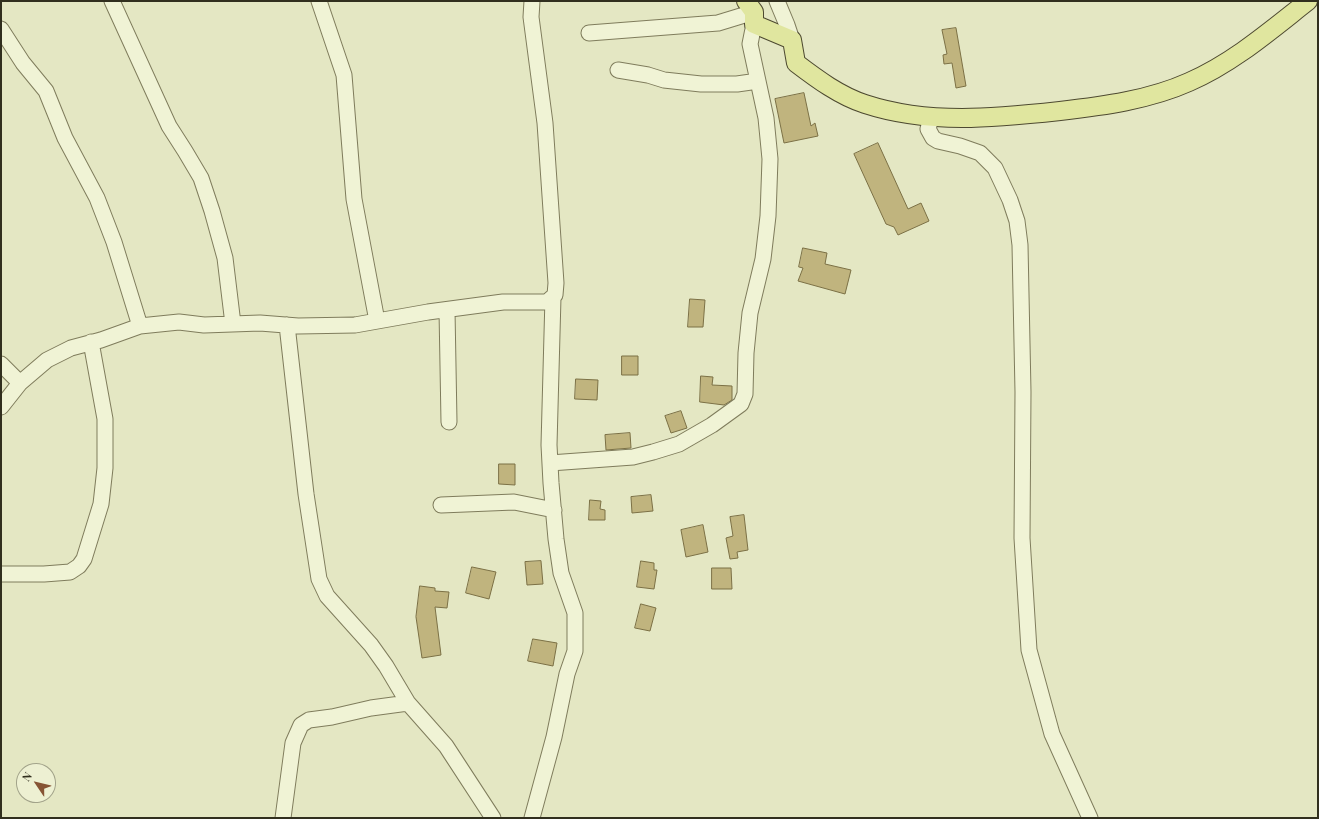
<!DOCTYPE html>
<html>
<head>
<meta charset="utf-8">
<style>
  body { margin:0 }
  #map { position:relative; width:1319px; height:819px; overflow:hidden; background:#e4e7c3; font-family:"Playfair Display",serif }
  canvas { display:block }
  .frame { position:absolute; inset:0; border:2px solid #312f1e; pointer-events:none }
  .north { position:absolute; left:16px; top:763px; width:40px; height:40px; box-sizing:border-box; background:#edf0d2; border:1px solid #a2a38a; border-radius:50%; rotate:305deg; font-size:11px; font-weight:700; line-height:16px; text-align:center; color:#312f1e }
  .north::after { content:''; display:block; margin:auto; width:14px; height:18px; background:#865434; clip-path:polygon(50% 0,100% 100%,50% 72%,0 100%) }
</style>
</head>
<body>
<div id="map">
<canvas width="1319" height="819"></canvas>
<div class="frame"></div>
<div class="north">N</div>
</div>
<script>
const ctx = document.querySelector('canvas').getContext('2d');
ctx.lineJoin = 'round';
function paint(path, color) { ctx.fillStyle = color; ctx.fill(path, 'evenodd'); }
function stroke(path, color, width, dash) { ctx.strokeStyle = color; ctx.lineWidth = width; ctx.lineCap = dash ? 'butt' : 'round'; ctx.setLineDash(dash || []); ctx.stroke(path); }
const building = new Path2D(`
  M 956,28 L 966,86 L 956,88 L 952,63 L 944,64 L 943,55 L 947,54 L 942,30 Z
  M 804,93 L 811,126 L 815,123 L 818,136 L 784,143 L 775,99 Z
  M 878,143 L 908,209 L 921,203 L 929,221 L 898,235 L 894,227 L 886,224 L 854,154 Z
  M 803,248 L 827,253 L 825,264 L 851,270 L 845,294 L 798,281 L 803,268 L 799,267 Z
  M 690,299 L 705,300 L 703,327 L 688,327 Z
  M 622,356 L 638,356 L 638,375 L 622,375 Z
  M 701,376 L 713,377 L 712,385 L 732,386 L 732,400 L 724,405 L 700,402 Z
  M 576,379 L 598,380 L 597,400 L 575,399 Z
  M 681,411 L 687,428 L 671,433 L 665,416 Z
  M 630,433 L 631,448 L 606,450 L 605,435 Z
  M 499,464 L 515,464 L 515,485 L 499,484 Z
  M 651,495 L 653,511 L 632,513 L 631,497 Z
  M 590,500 L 601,501 L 600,509 L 605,510 L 605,520 L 589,520 Z
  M 744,515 L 748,550 L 737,552 L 738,558 L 730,559 L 726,538 L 733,536 L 730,517 Z
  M 703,525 L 708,552 L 686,557 L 681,530 Z
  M 541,561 L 543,584 L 527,585 L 525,562 Z
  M 641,561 L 654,563 L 654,570 L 657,570 L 654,589 L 637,587 Z
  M 472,567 L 496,572 L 489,599 L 466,593 Z
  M 712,568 L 731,568 L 732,589 L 712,589 Z
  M 420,586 L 435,588 L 435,591 L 449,592 L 447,608 L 435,607 L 441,655 L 422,658 L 416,617 Z
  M 641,604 L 656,608 L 650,631 L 635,628 Z
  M 533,639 L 557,643 L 553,666 L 528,661 Z`);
const minor = new Path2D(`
  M 112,1 L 169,126 L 185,151 L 201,178 L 212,211 L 225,258 L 233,324
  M 319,1 L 344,75 L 354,199 L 377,321
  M 777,1 L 787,25 L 792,40
  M 1,29 L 23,63 L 46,91 L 65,138 L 97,198 L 114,242 L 140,326
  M 589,33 L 718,23 L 754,12
  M 618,70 L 648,75 L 664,80 L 701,84 L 737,84 L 758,81
  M 931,118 L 928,129 L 933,138 L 938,141 L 960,146 L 980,153 L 995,168 L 1010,200 L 1017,221 L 1020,245 L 1023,392 L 1022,538 L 1029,650 L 1052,734 L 1090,818
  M 447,310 L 449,422
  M 287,325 L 306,494 L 319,579 L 327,596 L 371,645 L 386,666 L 408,703 L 446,746 L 493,818
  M 1,364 L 20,383
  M 1,407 L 20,383 L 47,360 L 71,348 L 101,340 L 140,326 L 179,322 L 204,325 L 260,323 L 298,326 L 355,325 L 428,312 L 503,302 L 547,302 L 555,295 L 556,283 L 545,123 L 531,17 L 532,1
  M 550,463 L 633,457 L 653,452 L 679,444 L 712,425 L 741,404 L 745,394 L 746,353 L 750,313 L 763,259 L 768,216 L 770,159 L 766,118 L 750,44 L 754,24
  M 441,505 L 514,502 L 554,510
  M 1,574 L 44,574 L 70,572 L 79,566 L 84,559 L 101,504 L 105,468 L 105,419 L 91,342
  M 283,818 L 293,743 L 301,725 L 309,720 L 332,717 L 371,708 L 408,703
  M 532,818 L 554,737 L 567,674 L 575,651 L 575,613 L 561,573 L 556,539 L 551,483 L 549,445 L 553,297`);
const major = new Path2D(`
  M 746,1 L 754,12 L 754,24 L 792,40 L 796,63 C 817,79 840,96 865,104 C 929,125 995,118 1060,111 C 1103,106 1149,100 1189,82 C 1233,63 1271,30 1308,1`);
paint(building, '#c0b47e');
stroke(building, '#7b7045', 1);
stroke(minor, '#7f7c5c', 17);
stroke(major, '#4d4930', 20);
stroke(minor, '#f0f3d5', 15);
stroke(major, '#e0e69f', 18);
</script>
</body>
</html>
